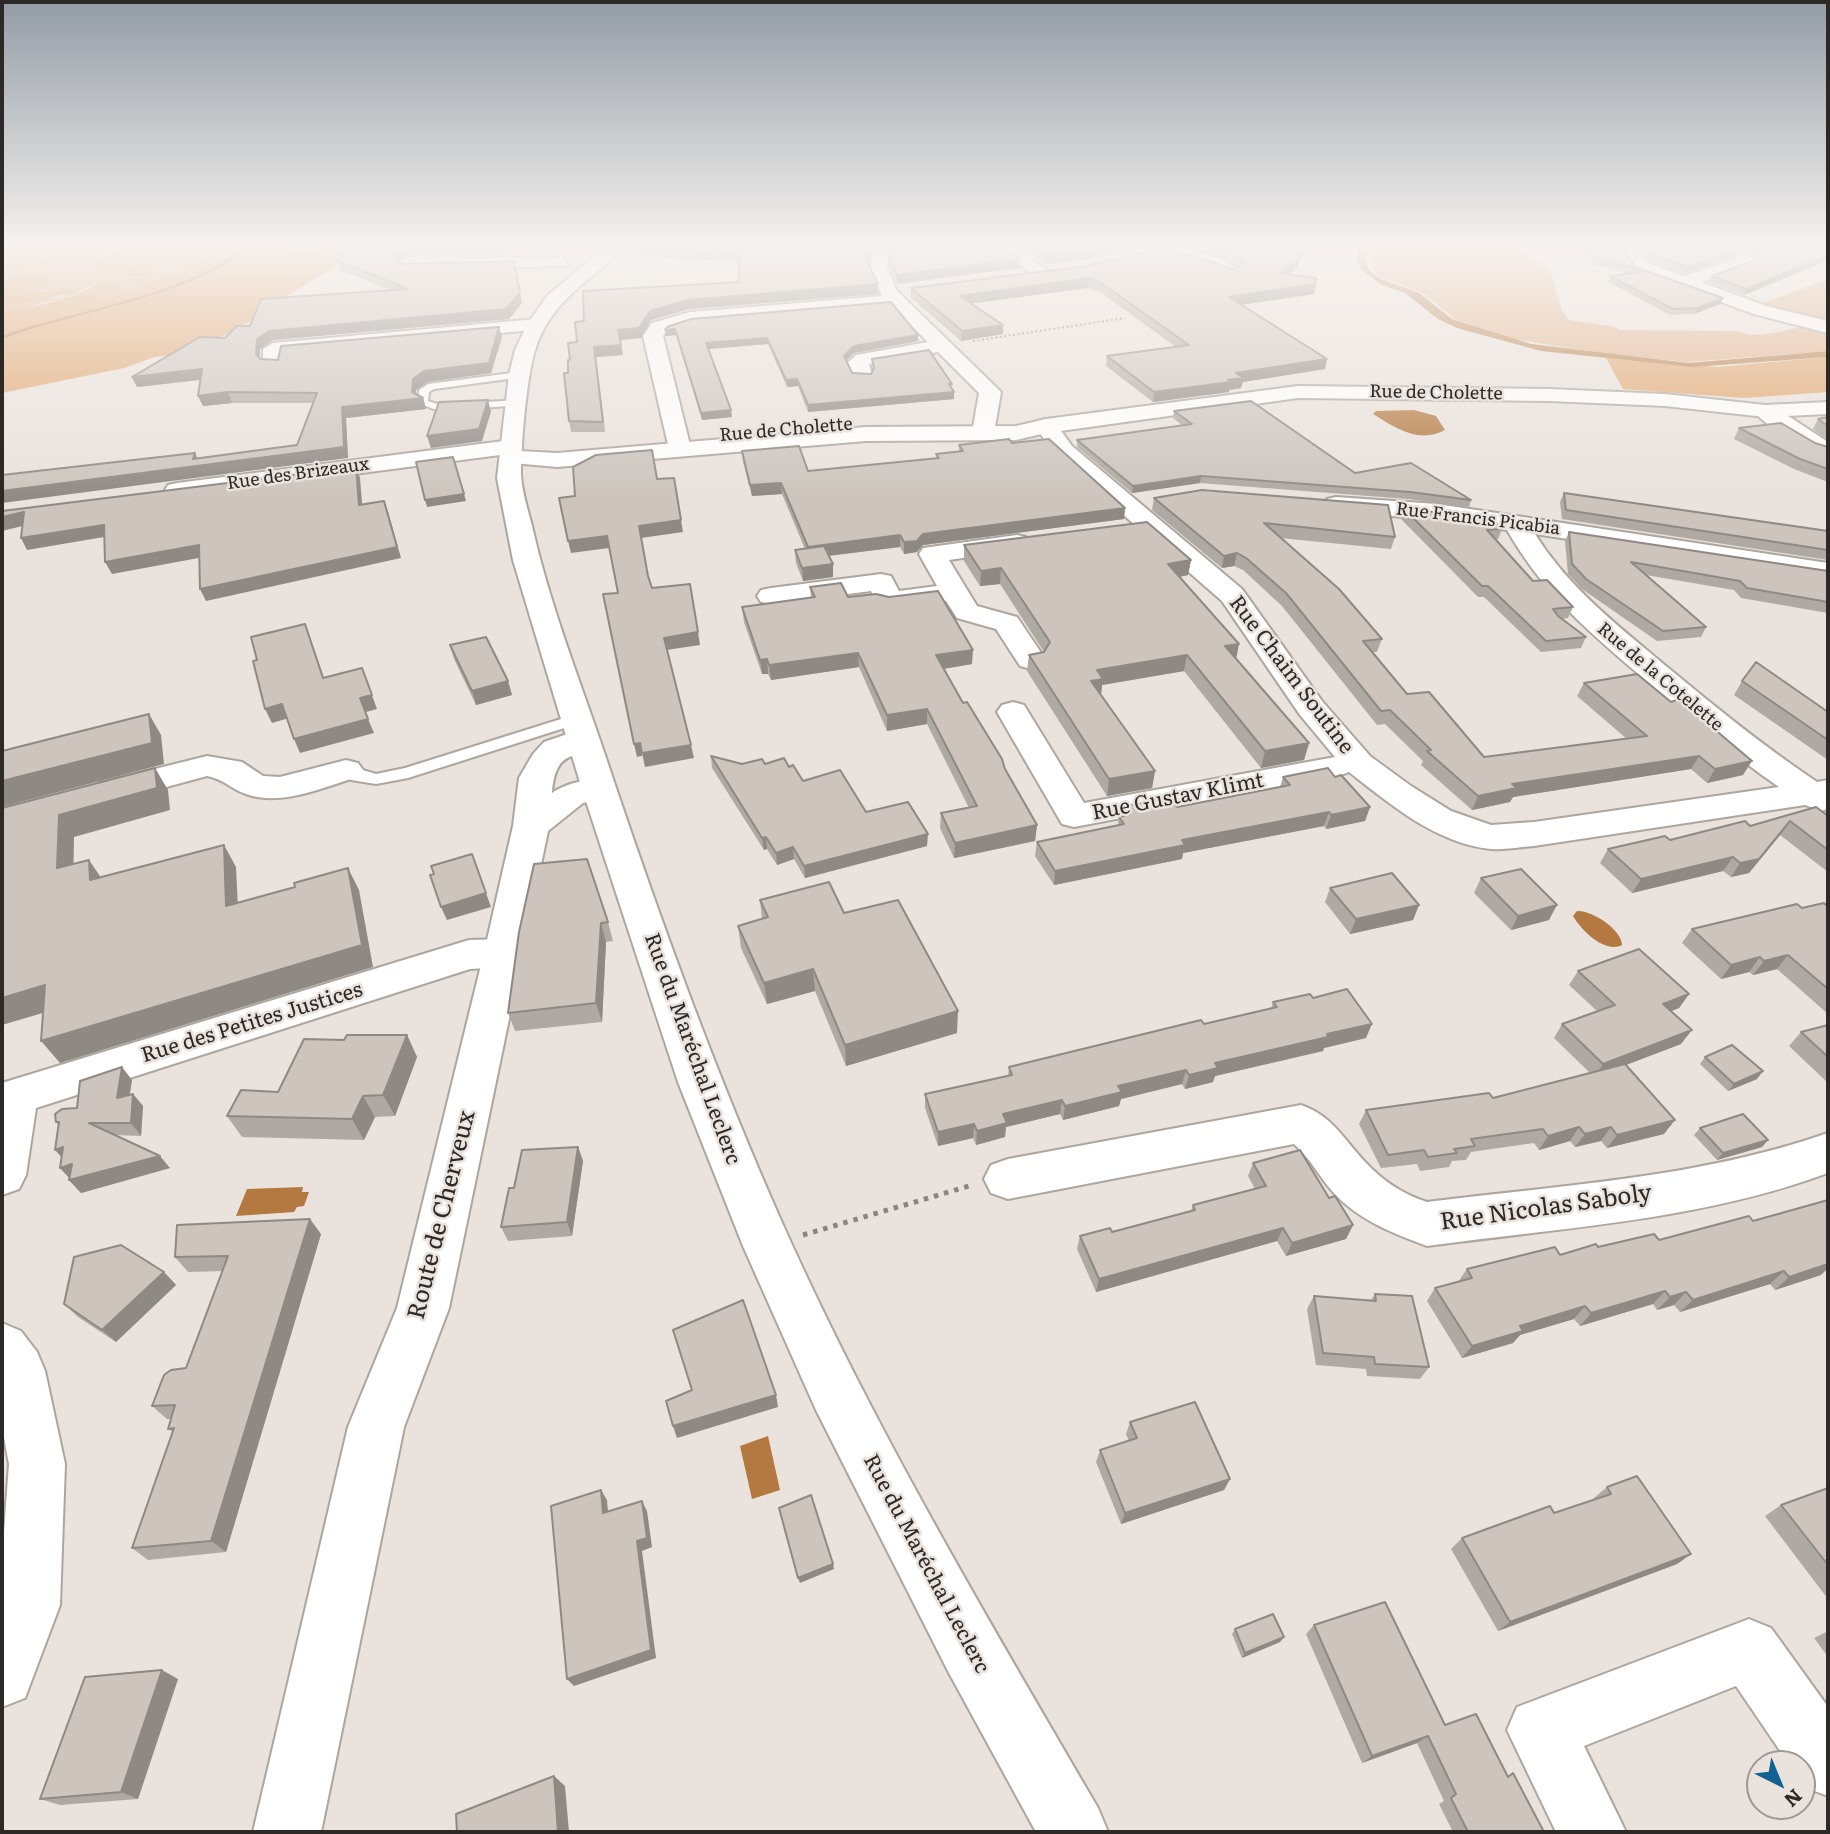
<!DOCTYPE html>
<html>
<head>
<meta charset="utf-8">
<style>
  body { margin:0 }
  #map { position:relative; width:1830px; height:1834px; overflow:hidden; background:#eae2dc; font-family:Literata,serif }
  canvas { display:block }
  .frame { position:absolute; inset:0; border:4px solid #2c2927; pointer-events:none }
  .north { position:absolute; left:1746px; top:1750px; width:70px; height:70px; box-sizing:border-box; background:#eae2dc; border:2px solid #9e9894; border-radius:50%; rotate:137deg; font-size:19px; font-weight:700; line-height:28px; text-align:center; color:#2c2927 }
  .north::after { content:''; display:block; margin:auto; width:24px; height:32px; background:#116193; clip-path:polygon(50% 0,100% 100%,50% 72%,0 100%) }
</style>
</head>
<body>
<div id="map">
<canvas width="1830" height="1834"></canvas>
<div class="frame"></div>
<div class="north">N</div>
</div>
<script>
const ctx = document.querySelector('canvas').getContext('2d');
ctx.lineJoin = 'round';
function paint(path, color) { ctx.fillStyle = color; ctx.fill(path, 'evenodd'); }
function stroke(path, color, width, dash) { ctx.strokeStyle = color; ctx.lineWidth = width; ctx.lineCap = dash ? 'butt' : 'round'; ctx.setLineDash(dash || []); ctx.stroke(path); }
function drawText(font, color, halo, rows, align = 'center') {
  ctx.font = font + ' Literata,serif'; ctx.lineWidth = 5; ctx.setLineDash([]); ctx.textBaseline = 'middle'; ctx.strokeStyle = halo; ctx.fillStyle = color; for (const [text, x, y, turn = 0] of rows) {
    ctx.save(); ctx.translate(x, y); ctx.rotate((+turn || 0) * Math.PI / 180); ctx.textAlign = isNaN(turn) ? turn : align; if (halo) ctx.strokeText(text, 0, 0); ctx.fillText(text, 0, 0); ctx.restore();
  }
}
const green = new Path2D(`
  M 76,244 L 134,244 L 149,252 L 146,255 C 190,270 188,244 221,244 L 211,251 L 213,256 L 185,262 L 195,266 L 101,299 L 111,283 L 90,286 L 68,297 L 38,304 L 26,310 L 2,310 L 2,306 L 67,296 L 48,289 L 35,295 L 30,293 L 31,288 L 44,276 L 36,274 L 6,279 L 2,276 L 2,271 L 9,272 L 45,264 L 33,256 ZM 125,251 L 124,264 L 128,267 L 159,270 C 138,288 111,271 90,266 L 88,259 Z
  M 1369,244 L 1516,244 L 1551,273 L 1562,311 L 1569,320 L 1615,327 L 1619,330 L 1736,331 C 1758,340 1779,331 1801,327 C 1809,325 1820,330 1828,332 L 1828,351 L 1687,362 L 1609,354 L 1512,339 L 1455,319 L 1423,293 L 1378,276 L 1370,261 Z
  M 1828,279 L 1828,320 L 1757,305 Z`);
const forest = new Path2D(`
  M 2,244 L 75,244 L 56,252 L 35,256 L 50,261 L 45,264 L 9,272 L 2,271 Z
  M 131,244 L 213,244 L 173,262 L 146,256 L 149,252 Z
  M 221,244 L 267,244 L 292,250 L 368,247 L 280,300 L 254,319 L 193,352 L 155,357 L 124,368 L 2,393 L 2,310 C 25,310 44,304 66,298 C 85,293 96,279 117,285 L 117,289 L 102,296 L 102,299 L 194,266 L 184,262 L 213,256 L 211,251 Z
  M 125,251 L 134,252 L 135,254 L 125,259 L 128,267 L 159,270 L 159,272 C 134,284 113,272 90,267 L 91,264 L 84,261 Z
  M 36,274 L 45,276 L 42,283 L 31,288 L 31,294 L 65,288 L 74,292 L 34,302 L 2,306 L 2,276 L 6,279 Z
  M 1828,357 L 1828,392 L 1744,398 L 1623,389 L 1606,358 L 1717,367 Z`);
const water = new Path2D(`
  M 248,244 L 255,244 C 196,297 78,310 2,339 L 2,336 C 82,307 181,299 248,244 Z
  M 1360,244 L 1369,244 L 1366,261 L 1369,270 L 1381,279 L 1419,293 L 1452,319 L 1531,344 L 1689,363 L 1828,351 L 1828,357 L 1693,367 L 1541,351 L 1457,328 L 1438,319 L 1405,293 L 1380,284 L 1362,270 L 1356,260 Z
  M 1414,410 L 1436,416 L 1445,430 C 1418,444 1396,428 1373,414 L 1376,411 Z
  M 1577,911 C 1592,910 1622,930 1622,945 C 1605,954 1581,930 1573,916 Z
  M 303,1187 L 302,1192 L 309,1192 L 304,1206 L 297,1207 L 294,1212 L 236,1216 L 247,1189 Z
  M 768,1436 L 780,1490 L 752,1499 L 740,1446 Z`);
const pathFar1 = new Path2D(`
  M 973,341 L 1125,318`);
const path = new Path2D(`
  M 803,1235 L 969,1186`);
const service = new Path2D(`
  M 519,372 L 523,373 L 523,377 L 434,389 L 429,392 L 428,401 L 440,405 L 518,400 L 523,403 L 522,405 L 439,411 L 418,403 L 419,390 L 428,384 Z
  M 577,714 L 585,719 L 583,722 L 408,778 L 376,784 L 351,780 L 338,770 L 346,765 L 376,774 L 405,768 Z`);
const minor = new Path2D(`
  M 873,244 L 889,244 L 887,268 L 897,291 L 1001,392 L 994,433 L 991,438 L 975,438 L 972,433 L 979,393 L 938,352 L 869,364 L 872,375 L 869,379 L 855,379 L 847,363 L 856,355 L 928,342 L 892,306 L 691,323 L 666,331 L 663,336 L 691,449 L 688,454 L 672,454 L 669,449 L 643,336 L 652,323 L 690,312 L 882,296 L 871,268 Z
  M 993,244 L 1011,244 L 1051,273 L 1048,277 L 1036,277 Z
  M 1146,244 L 1188,244 L 1184,248 L 1222,259 L 1241,271 L 1232,276 L 1165,253 L 1118,265 L 1110,260 L 1112,256 L 1148,247 Z
  M 1625,244 L 1641,244 L 1642,257 L 1646,262 L 1684,276 L 1736,259 L 1738,255 L 1727,244 L 1745,244 L 1755,254 L 1748,266 L 1701,282 L 1766,306 L 1828,321 L 1828,333 L 1754,314 L 1634,270 L 1626,257 Z
  M 559,257 L 565,258 L 567,262 L 565,266 L 460,269 L 452,264 L 460,259 Z
  M 536,319 L 545,325 L 543,329 L 283,354 L 280,368 L 266,368 L 263,364 L 263,349 L 273,343 Z
  M 1765,405 L 1773,406 L 1828,442 L 1828,458 C 1809,453 1766,427 1754,411 L 1757,406 Z
  M 1046,419 L 1054,421 L 1072,446 L 1242,589 L 1322,701 L 1370,756 L 1411,786 L 1451,811 L 1491,825 L 1534,822 L 1779,787 C 1736,758 1697,723 1657,690 C 1597,638 1547,600 1507,530 L 1437,520 L 1336,511 L 1327,509 L 1324,504 L 1327,499 L 1336,497 L 1437,504 L 1828,563 L 1828,579 L 1535,534 C 1570,590 1622,629 1672,671 C 1719,710 1766,748 1817,782 L 1828,780 L 1828,809 L 1821,811 L 1805,805 L 1534,846 C 1520,847 1504,850 1491,849 C 1437,844 1390,804 1349,772 L 1336,777 L 1074,827 L 1062,824 L 997,712 L 1002,705 L 1013,702 L 1024,705 L 1084,803 L 1335,757 L 1300,715 L 1222,601 L 1056,456 L 1035,426 L 1038,421 Z
  M 1017,535 L 1026,537 L 1030,543 L 1026,549 L 949,560 L 977,606 L 1017,617 L 1046,660 L 1042,666 L 1031,669 L 1020,666 L 996,629 L 957,618 L 946,601 L 889,609 L 879,607 L 871,591 L 771,604 L 761,602 L 757,596 L 761,590 L 771,588 L 881,574 L 891,576 L 899,591 L 937,586 L 919,554 L 923,548 Z
  M 207,756 L 242,762 L 263,776 L 280,777 L 346,760 L 358,763 L 363,770 L 358,777 C 323,787 282,807 246,794 C 231,789 224,779 207,776 L 111,802 L 99,799 L 94,791 L 99,783 Z
  M 504,939 L 518,943 L 524,953 L 518,963 L 504,967 L 470,969 L 36,1108 L 26,1175 L 19,1189 L 2,1195 L 2,1083 L 469,940 Z
  M 1301,1105 C 1333,1116 1344,1140 1366,1163 C 1383,1181 1404,1195 1427,1202 C 1561,1185 1700,1178 1828,1133 L 1828,1173 C 1702,1220 1560,1228 1427,1246 C 1392,1233 1358,1220 1332,1191 C 1319,1176 1310,1158 1294,1144 L 1008,1199 L 991,1193 L 984,1179 L 991,1165 L 1008,1159 Z
  M 2,1323 L 21,1331 L 37,1352 L 45,1371 L 65,1464 L 60,1605 L 25,1698 L 2,1707 L 2,1558 L 9,1464 L 2,1427 Z
  M 1749,1619 L 1771,1628 L 1828,1707 L 1828,1796 L 1804,1787 L 1802,1764 L 1789,1764 L 1736,1686 L 1584,1746 L 1626,1832 L 1556,1832 L 1507,1730 L 1517,1707 Z`);
const tertiary = new Path2D(`
  M 1298,386 L 1549,389 L 1665,394 L 1765,405 L 1828,402 L 1828,414 L 1765,417 L 1665,406 L 1549,401 L 1298,398 L 1046,433 L 1016,440 L 866,441 L 557,467 L 502,462 L 500,455 L 177,497 L 168,495 L 165,490 L 168,485 L 177,483 L 511,440 L 519,442 L 522,447 L 520,451 L 557,453 L 866,427 L 1016,426 L 1046,419 Z`);
const secondary = new Path2D(`
  M 582,729 L 594,732 L 598,739 C 581,764 556,743 552,793 C 567,782 593,777 611,781 L 616,789 L 611,797 L 583,803 L 548,831 L 449,1308 L 404,1427 L 321,1832 L 253,1832 L 348,1427 L 397,1308 L 484,953 L 513,826 L 519,778 L 533,754 L 544,742 Z`);
const primary = new Path2D(`
  M 609,244 L 627,244 C 592,282 548,300 534,354 C 526,384 521,444 521,475 C 522,492 528,510 532,526 C 549,602 578,676 603,749 C 658,914 717,1078 788,1236 C 877,1433 989,1621 1098,1808 L 1108,1832 L 1036,1832 L 949,1673 L 816,1410 L 743,1246 L 678,1082 L 582,789 L 513,560 L 497,478 L 509,375 L 515,350 L 527,325 L 547,296 Z`);
const wall = new Path2D(`
  M 379,244 L 570,244 L 564,251 L 511,250 L 512,255 L 404,257 L 399,262 L 522,303 L 509,319 L 273,340 L 260,349 L 260,359 L 278,360 L 502,337 L 491,373 L 427,382 L 416,390 L 416,394 L 423,398 L 426,409 L 346,418 L 348,458 L 197,458 L 297,445 L 313,403 L 232,403 L 203,406 L 198,396 L 200,380 L 137,387 L 132,377 L 225,338 L 250,326 L 390,290 L 340,270 L 338,261 Z
  M 573,244 L 605,244 L 593,253 L 574,252 Z
  M 627,244 L 872,244 L 868,262 L 878,294 L 689,309 L 651,320 L 641,338 L 620,340 L 623,355 L 596,357 L 605,432 L 571,432 L 569,421 L 568,373 L 570,360 L 577,342 L 584,321 L 739,282 L 739,262 L 636,256 L 634,247 L 628,247 Z
  M 1016,244 L 1144,244 L 1143,245 L 1086,259 L 1046,264 Z
  M 1189,244 L 1308,244 L 1297,267 L 1289,274 L 1316,284 L 1314,294 L 1240,305 L 1325,369 L 1243,382 L 1241,388 L 1229,390 L 1229,392 L 1153,402 L 1106,366 L 1107,356 L 1176,347 L 1100,292 L 1088,288 L 972,303 L 1003,325 L 1003,334 L 961,341 L 911,298 L 911,288 L 1233,269 L 1237,267 L 1223,257 L 1189,247 Z
  M 1573,244 L 1626,244 L 1626,253 L 1635,267 L 1723,298 L 1720,304 L 1694,314 L 1670,315 L 1608,282 L 1610,276 L 1631,274 L 1596,265 Z
  M 1643,244 L 1732,244 L 1734,257 L 1684,273 L 1648,260 Z
  M 1749,244 L 1828,244 L 1828,260 L 1744,295 L 1709,282 L 1712,276 L 1753,261 L 1757,253 Z
  M 890,259 L 1020,259 L 1019,268 L 897,284 L 890,268 Z
  M 665,330 L 918,335 L 918,341 L 854,353 L 846,361 L 852,373 L 871,374 L 873,370 L 872,359 L 952,388 L 954,392 L 954,399 L 808,412 L 798,386 L 787,387 L 768,344 L 709,349 L 732,417 L 702,420 L 676,335 L 666,336 Z
  M 1174,411 L 1355,473 L 1471,500 L 1469,507 L 1408,499 L 1200,483 L 1132,493 L 1077,447 L 1077,440 L 1183,426 L 1173,418 Z
  M 1828,417 L 1828,440 L 1813,429 L 1818,419 Z
  M 1739,428 L 1815,443 L 1828,447 L 1828,482 L 1794,469 L 1734,439 Z
  M 1012,443 L 1125,508 L 1124,519 L 923,545 L 917,552 L 904,554 L 900,547 L 829,556 L 833,564 L 833,577 L 803,581 L 796,563 L 795,550 L 805,549 L 782,494 L 752,496 L 743,462 L 742,451 L 808,471 L 936,458 L 936,454 L 959,452 L 959,445 Z
  M 1564,493 L 1828,531 L 1828,560 L 1562,519 L 1560,502 Z
  M 1154,498 L 1395,537 L 1391,549 L 1280,538 L 1382,639 L 1377,652 L 1373,652 L 1407,694 L 1484,757 L 1627,739 L 1577,696 L 1584,683 L 1743,775 L 1707,783 L 1691,769 L 1513,797 L 1510,802 L 1472,810 L 1421,765 L 1423,761 L 1385,724 L 1377,725 L 1282,606 L 1243,570 L 1234,566 L 1222,568 L 1152,510 Z
  M 1403,508 L 1502,529 L 1498,539 L 1496,539 L 1533,581 L 1573,607 L 1568,618 L 1561,619 L 1586,637 L 1581,648 L 1541,652 L 1484,597 L 1478,597 L 1400,518 Z
  M 1569,532 L 1828,571 L 1828,613 L 1741,598 L 1734,590 L 1646,575 L 1706,627 L 1701,637 L 1657,641 L 1582,589 L 1568,574 L 1565,541 Z
  M 964,545 L 1191,560 L 1188,575 L 1179,577 L 1236,659 L 1309,743 L 1304,760 L 1261,768 L 1184,671 L 1102,685 L 1101,695 L 1155,771 L 1152,788 L 1107,796 L 1027,671 L 1029,655 L 1044,652 L 1000,584 L 980,586 L 964,561 Z
  M 810,587 L 848,597 L 972,664 L 944,669 L 963,703 L 1005,769 L 1037,825 L 1035,841 L 954,858 L 940,828 L 941,813 L 969,808 L 927,724 L 887,731 L 859,667 L 771,680 L 768,674 L 762,674 L 744,622 L 742,607 L 811,598 Z
  M 450,645 L 508,681 L 512,695 L 476,705 L 454,659 Z
  M 1742,681 L 1828,712 L 1828,760 L 1734,695 Z
  M 711,756 L 742,764 L 765,764 L 789,767 L 803,781 L 866,812 L 927,846 L 805,878 L 794,859 L 777,865 L 767,849 L 764,850 L 712,768 Z
  M 1283,777 L 1335,777 L 1370,807 L 1365,821 L 1326,829 L 1324,826 L 1183,853 L 1182,859 L 1054,885 L 1035,856 L 1037,842 L 1118,825 L 1119,817 L 1124,816 L 1125,806 L 1177,807 L 1280,787 Z
  M 1828,816 L 1828,872 L 1780,835 L 1749,873 L 1731,877 L 1723,871 L 1632,893 L 1600,863 L 1608,849 L 1670,840 L 1750,826 Z
  M 1481,878 L 1549,920 L 1511,930 L 1474,893 Z
  M 1330,888 L 1419,905 L 1413,920 L 1350,934 L 1325,902 Z
  M 760,900 L 844,913 L 957,1033 L 846,1066 L 815,991 L 767,1004 L 741,948 L 738,926 L 762,919 Z
  M 1828,907 L 1828,1014 L 1777,969 L 1753,975 L 1749,972 L 1721,979 L 1682,943 L 1692,929 L 1802,908 Z
  M 608,922 L 613,941 L 606,942 L 602,1022 L 515,1031 L 508,1013 L 519,932 Z
  M 1578,971 L 1689,994 L 1679,1008 L 1671,1011 L 1681,1044 L 1626,1065 L 1664,1134 L 1607,1148 L 1601,1141 L 1575,1147 L 1570,1141 L 1539,1150 L 1534,1143 L 1471,1152 L 1466,1160 L 1452,1161 L 1449,1167 L 1420,1171 L 1417,1164 L 1381,1168 L 1359,1124 L 1366,1110 L 1493,1098 L 1590,1073 L 1554,1038 L 1562,1024 L 1597,1011 L 1569,985 Z
  M 1313,998 L 1366,1038 L 1324,1048 L 1323,1051 L 1215,1076 L 1213,1082 L 1185,1089 L 1182,1084 L 1121,1099 L 1119,1106 L 1063,1120 L 1060,1114 L 1006,1127 L 1005,1137 L 976,1145 L 973,1138 L 938,1146 L 925,1108 L 925,1094 L 1008,1076 L 1009,1067 L 1204,1024 L 1271,1009 L 1273,1002 Z
  M 1828,1025 L 1828,1083 L 1789,1046 L 1801,1032 Z
  M 407,1035 L 417,1057 L 395,1116 L 375,1117 L 364,1140 L 242,1137 L 227,1116 L 278,1092 L 344,1040 Z
  M 1705,1057 L 1757,1079 L 1728,1091 L 1700,1064 Z
  M 132,1080 L 130,1094 L 133,1094 L 143,1106 L 141,1136 L 116,1135 L 170,1168 L 81,1193 L 69,1180 L 70,1178 L 60,1168 L 62,1157 L 59,1126 L 56,1122 L 77,1108 Z
  M 1700,1128 L 1768,1140 L 1762,1147 L 1717,1160 L 1694,1135 Z
  M 578,1147 L 583,1161 L 572,1236 L 508,1241 L 501,1227 L 514,1188 Z
  M 1253,1163 L 1329,1198 L 1353,1225 L 1346,1239 L 1286,1256 L 1277,1241 L 1096,1292 L 1077,1249 L 1080,1236 L 1112,1232 L 1191,1211 L 1193,1205 L 1255,1189 L 1248,1176 Z
  M 1753,1221 L 1821,1275 L 1775,1290 L 1770,1284 L 1680,1312 L 1674,1305 L 1657,1310 L 1653,1304 L 1580,1326 L 1574,1319 L 1520,1335 L 1513,1343 L 1462,1358 L 1427,1301 L 1435,1288 L 1458,1282 L 1467,1269 L 1560,1255 L 1598,1247 L 1659,1240 Z
  M 321,1234 L 226,1552 L 148,1560 L 132,1548 L 173,1432 L 168,1429 L 171,1419 L 167,1419 L 152,1406 L 186,1368 L 223,1271 L 188,1272 L 175,1257 Z
  M 164,1272 L 176,1285 L 116,1342 L 78,1317 L 64,1304 Z
  M 1375,1294 L 1429,1367 L 1420,1379 L 1367,1376 L 1366,1369 L 1316,1365 L 1307,1309 L 1314,1296 L 1371,1300 Z
  M 1130,1422 L 1230,1479 L 1224,1490 L 1121,1524 L 1096,1462 L 1100,1450 L 1129,1441 L 1126,1434 Z
  M 1607,1487 L 1691,1554 L 1677,1564 L 1498,1631 L 1451,1549 L 1462,1538 L 1554,1513 L 1595,1499 L 1594,1498 Z
  M 1828,1488 L 1828,1599 L 1765,1516 L 1781,1505 Z
  M 1314,1625 L 1445,1725 L 1508,1776 L 1513,1773 L 1544,1832 L 1453,1832 L 1439,1804 L 1444,1801 L 1417,1743 L 1362,1763 L 1306,1634 Z
  M 1235,1629 L 1284,1637 L 1280,1642 L 1242,1658 L 1232,1634 Z
  M 1828,1631 L 1828,1657 L 1814,1638 Z
  M 178,1679 L 138,1799 L 60,1805 L 40,1799 Z`);
const shadedWall = new Path2D(`
  M 563,244 L 570,244 L 564,251 Z
  M 591,244 L 605,244 L 593,253 Z
  M 870,244 L 872,244 L 866,268 L 866,259 Z
  M 1114,244 L 1144,244 L 1143,245 L 1086,259 L 1046,264 L 1046,255 Z
  M 1305,244 L 1308,244 L 1297,267 L 1279,282 L 1281,273 Z
  M 401,249 L 404,257 L 394,266 L 391,257 Z
  M 1737,251 L 1734,257 L 1684,273 L 1687,267 Z
  M 1828,255 L 1828,260 L 1744,295 L 1746,289 Z
  M 1020,259 L 1019,268 L 897,284 L 897,275 Z
  M 514,261 L 522,303 L 509,319 L 273,340 L 260,349 L 260,364 L 256,354 L 257,339 L 269,331 Z
  M 1089,278 L 1088,288 L 960,305 L 960,296 Z
  M 878,284 L 878,294 L 689,309 L 651,320 L 641,338 L 619,340 L 618,330 L 650,311 L 688,300 Z
  M 1316,284 L 1314,294 L 1227,307 L 1229,297 Z
  M 1723,298 L 1720,304 L 1694,314 L 1697,308 Z
  M 1003,325 L 1003,334 L 961,341 L 962,331 Z
  M 499,327 L 502,337 L 491,373 L 427,382 L 416,390 L 416,399 L 423,398 L 426,409 L 346,418 L 348,458 L 2,503 L 2,491 L 193,459 L 195,453 L 200,464 L 344,447 L 342,407 L 412,392 L 413,379 L 424,371 Z
  M 675,329 L 676,335 L 666,336 L 665,330 Z
  M 918,335 L 918,341 L 854,353 L 844,362 L 844,356 L 854,346 Z
  M 767,338 L 768,344 L 707,349 L 706,343 Z
  M 621,345 L 623,355 L 596,357 L 605,432 L 594,347 Z
  M 1327,359 L 1325,369 L 1243,382 L 1241,388 L 1229,390 L 1229,392 L 1153,402 L 1154,392 L 1236,373 Z
  M 202,369 L 206,379 L 137,387 L 132,377 Z
  M 797,379 L 798,386 L 787,387 L 786,380 Z
  M 228,392 L 232,403 L 203,406 L 198,396 Z
  M 954,392 L 954,399 L 808,412 L 808,405 Z
  M 488,400 L 491,412 L 482,441 L 431,448 L 427,436 Z
  M 731,410 L 732,417 L 702,420 L 701,413 Z
  M 356,467 L 360,478 L 363,516 L 359,505 Z
  M 1201,476 L 1200,483 L 1132,493 L 1133,486 Z
  M 781,483 L 782,494 L 752,496 L 750,485 Z
  M 464,494 L 466,501 L 427,507 L 425,500 Z
  M 1125,508 L 1124,519 L 923,545 L 917,552 L 904,554 L 904,542 L 923,534 Z
  M 24,512 L 31,524 L 2,531 L 2,517 Z
  M 388,512 L 401,558 L 206,601 L 200,589 Z
  M 681,520 L 683,532 L 641,538 L 639,526 Z
  M 104,525 L 110,536 L 27,550 L 21,538 Z
  M 900,535 L 900,547 L 809,558 L 808,547 Z
  M 607,536 L 609,548 L 571,553 L 568,541 Z
  M 199,545 L 204,557 L 112,574 L 105,562 Z
  M 1237,553 L 1234,566 L 1222,568 L 1224,556 Z
  M 1191,560 L 1188,575 L 1165,580 L 1168,564 Z
  M 833,564 L 833,577 L 803,581 L 802,568 Z
  M 1001,568 L 1000,584 L 980,586 L 981,571 Z
  M 305,624 L 310,638 L 329,692 L 323,678 Z
  M 698,632 L 700,645 L 666,650 L 664,638 Z
  M 1239,644 L 1236,660 L 1225,646 Z
  M 973,650 L 972,664 L 936,670 L 936,655 Z
  M 858,653 L 859,667 L 771,680 L 769,665 Z
  M 1187,655 L 1184,671 L 1102,685 L 1101,695 L 1091,681 L 1097,670 Z
  M 767,659 L 768,674 L 762,674 L 760,660 Z
  M 362,668 L 377,709 L 366,712 L 360,698 Z
  M 508,681 L 512,695 L 476,705 L 472,691 Z
  M 282,704 L 289,718 L 272,723 L 265,709 Z
  M 927,709 L 927,724 L 887,731 L 887,715 Z
  M 149,714 L 161,735 L 164,764 L 2,807 L 2,781 Z
  M 368,719 L 374,733 L 300,753 L 294,739 Z
  M 640,743 L 642,756 L 637,757 L 634,744 Z
  M 1309,743 L 1304,760 L 1261,768 L 1265,751 Z
  M 691,745 L 694,758 L 645,767 L 642,753 Z
  M 1699,756 L 1691,769 L 1513,797 L 1510,802 L 1472,810 L 1478,796 L 1512,784 Z
  M 1752,761 L 1743,775 L 1707,783 L 1715,769 Z
  M 155,768 L 168,790 L 170,810 L 74,837 L 73,891 L 57,868 L 59,815 Z
  M 1155,771 L 1152,788 L 1107,796 L 1109,779 Z
  M 1370,807 L 1365,821 L 1326,829 L 1331,815 Z
  M 1329,812 L 1324,826 L 1183,853 L 1182,859 L 1054,885 L 1055,871 L 1182,840 Z
  M 1790,821 L 1780,835 L 1749,873 L 1731,877 L 1740,863 Z
  M 1037,825 L 1035,841 L 954,858 L 955,843 Z
  M 928,834 L 927,846 L 805,878 L 804,866 Z
  M 766,837 L 767,849 L 764,850 L 762,838 Z
  M 224,845 L 236,867 L 239,928 L 226,906 Z
  M 793,847 L 794,859 L 777,865 L 776,853 Z
  M 1733,857 L 1723,871 L 1632,893 L 1641,879 Z
  M 89,860 L 104,882 L 90,880 Z
  M 348,868 L 359,890 L 373,967 L 60,1063 L 41,1041 Z
  M 486,893 L 491,907 L 447,920 L 441,907 Z
  M 1419,905 L 1413,920 L 1350,934 L 1356,919 Z
  M 1557,905 L 1549,920 L 1511,930 L 1518,916 Z
  M 601,923 L 606,942 L 602,1022 L 596,1003 Z
  M 1788,955 L 1777,969 L 1753,975 L 1764,961 Z
  M 1760,957 L 1749,972 L 1721,979 L 1731,965 Z
  M 813,969 L 815,991 L 767,1004 L 764,983 Z
  M 45,985 L 63,1007 L 2,1025 L 2,998 Z
  M 1689,994 L 1679,1008 L 1653,1018 L 1663,1004 Z
  M 958,1011 L 957,1033 L 846,1066 L 845,1045 Z
  M 1372,1024 L 1366,1038 L 1324,1048 L 1323,1051 L 1215,1076 L 1213,1082 L 1185,1089 L 1189,1075 L 1215,1063 Z
  M 1692,1030 L 1681,1044 L 1594,1077 L 1603,1064 Z
  M 407,1035 L 417,1057 L 395,1116 L 383,1095 Z
  M 122,1067 L 132,1080 L 127,1110 L 117,1098 Z
  M 1186,1070 L 1182,1084 L 1121,1099 L 1119,1106 L 1063,1120 L 1065,1106 L 1118,1086 Z
  M 1763,1071 L 1757,1079 L 1728,1091 L 1734,1084 Z
  M 133,1094 L 143,1106 L 141,1136 L 131,1123 Z
  M 363,1096 L 375,1117 L 364,1140 L 352,1119 Z
  M 1062,1100 L 1060,1114 L 1006,1127 L 1005,1137 L 976,1145 L 977,1131 L 1003,1114 Z
  M 1675,1120 L 1664,1134 L 1607,1148 L 1617,1135 Z
  M 974,1124 L 973,1138 L 938,1146 L 938,1132 Z
  M 1579,1127 L 1570,1141 L 1539,1150 L 1548,1136 Z
  M 1611,1127 L 1601,1141 L 1575,1147 L 1585,1134 Z
  M 1768,1140 L 1762,1147 L 1717,1160 L 1723,1153 Z
  M 63,1147 L 66,1162 L 55,1150 Z
  M 578,1147 L 583,1161 L 572,1236 L 567,1222 Z
  M 160,1156 L 170,1168 L 81,1193 L 69,1180 L 71,1180 L 60,1168 L 72,1164 Z
  M 310,1219 L 321,1234 L 226,1552 L 211,1541 Z
  M 1353,1225 L 1346,1239 L 1286,1256 L 1292,1243 Z
  M 1283,1228 L 1277,1241 L 1096,1292 L 1099,1279 Z
  M 1828,1264 L 1828,1268 L 1821,1275 L 1775,1290 L 1789,1277 Z
  M 1784,1271 L 1770,1284 L 1680,1312 L 1693,1300 Z
  M 164,1272 L 176,1285 L 116,1342 L 102,1330 Z
  M 1665,1291 L 1653,1304 L 1580,1326 L 1591,1313 Z
  M 1686,1292 L 1674,1305 L 1657,1310 L 1670,1297 Z
  M 1585,1306 L 1574,1319 L 1520,1335 L 1513,1343 L 1462,1358 L 1472,1346 L 1520,1326 Z
  M 776,1395 L 778,1407 L 677,1438 L 673,1426 Z
  M 1230,1479 L 1224,1490 L 1121,1524 L 1125,1513 Z
  M 601,1490 L 607,1500 L 609,1523 L 603,1513 Z
  M 642,1501 L 647,1511 L 652,1547 L 642,1551 L 656,1658 L 574,1686 L 567,1679 L 637,1541 Z
  M 1691,1554 L 1677,1564 L 1498,1631 L 1510,1622 Z
  M 833,1564 L 834,1569 L 800,1583 L 798,1578 Z
  M 1284,1637 L 1280,1642 L 1242,1658 L 1245,1653 Z
  M 162,1670 L 178,1679 L 138,1799 L 121,1792 Z
  M 1428,1736 L 1417,1743 L 1362,1763 L 1372,1756 Z
  M 554,1776 L 565,1786 L 569,1832 L 558,1832 Z`);
const building = new Path2D(`
  M 349,244 L 509,244 L 510,246 L 401,249 L 391,257 L 401,264 L 514,261 L 520,293 L 506,309 L 269,331 L 257,339 L 256,354 L 260,359 L 278,360 L 281,346 L 499,327 L 489,363 L 424,371 L 413,379 L 412,392 L 423,398 L 342,407 L 344,447 L 2,491 L 2,475 L 195,453 L 193,459 L 297,445 L 317,393 L 228,392 L 198,396 L 202,369 L 132,377 L 200,337 L 225,338 L 237,326 L 250,326 L 261,299 L 408,289 L 338,261 Z
  M 634,244 L 870,244 L 866,259 L 878,284 L 688,300 L 650,311 L 639,328 L 618,330 L 621,345 L 594,347 L 603,422 L 569,421 L 564,373 L 568,373 L 568,360 L 570,360 L 568,343 L 577,342 L 575,322 L 584,321 L 583,291 L 739,282 L 739,253 L 635,247 Z
  M 890,244 L 1000,244 L 1020,259 L 897,275 L 890,259 Z
  M 1029,244 L 1114,244 L 1086,251 L 1046,255 Z
  M 1211,244 L 1305,244 L 1299,258 L 1281,273 L 1316,278 L 1316,284 L 1229,297 L 1327,359 L 1236,373 L 1243,378 L 1228,380 L 1231,382 L 1154,392 L 1107,356 L 1189,345 L 1101,283 L 1089,278 L 960,296 L 1003,325 L 962,331 L 911,288 L 1087,266 L 1166,247 L 1233,269 L 1245,263 L 1225,248 Z
  M 1581,244 L 1626,244 L 1626,253 L 1635,267 L 1723,298 L 1697,308 L 1673,309 L 1610,276 L 1648,271 L 1598,259 Z
  M 1647,244 L 1732,244 L 1737,251 L 1687,267 L 1650,254 Z
  M 1757,244 L 1828,244 L 1828,255 L 1746,289 L 1712,276 L 1753,261 L 1760,248 Z
  M 891,302 L 918,335 L 854,346 L 844,356 L 852,373 L 871,374 L 874,368 L 872,359 L 929,350 L 952,384 L 949,384 L 954,392 L 808,405 L 797,379 L 786,380 L 767,338 L 706,343 L 731,410 L 701,413 L 675,329 L 665,330 L 667,327 L 691,319 Z
  M 488,400 L 479,429 L 427,436 L 439,402 Z
  M 1251,401 L 1355,473 L 1411,463 L 1471,500 L 1410,492 L 1201,476 L 1133,486 L 1077,440 L 1192,424 L 1174,411 Z
  M 1828,417 L 1828,426 L 1818,419 Z
  M 1781,423 L 1815,443 L 1828,447 L 1828,469 L 1800,459 L 1739,428 Z
  M 1009,439 L 1012,443 L 1049,439 L 1125,508 L 923,534 L 917,541 L 904,542 L 900,535 L 808,547 L 781,483 L 750,485 L 742,451 L 799,446 L 808,471 L 939,458 L 936,454 L 963,451 L 959,445 Z
  M 652,450 L 657,479 L 674,478 L 681,520 L 639,526 L 648,576 L 652,588 L 690,584 L 698,632 L 664,638 L 691,745 L 642,753 L 640,743 L 634,744 L 603,594 L 618,593 L 607,536 L 568,541 L 559,498 L 575,496 L 573,467 L 596,455 Z
  M 453,457 L 464,494 L 425,500 L 416,462 Z
  M 356,467 L 359,505 L 384,501 L 397,547 L 200,589 L 199,545 L 105,562 L 104,525 L 21,538 L 24,512 L 2,517 L 2,511 Z
  M 1202,490 L 1388,505 L 1395,537 L 1264,523 L 1339,589 L 1382,639 L 1363,641 L 1407,694 L 1429,692 L 1484,757 L 1647,736 L 1584,683 L 1637,674 L 1671,702 L 1677,700 L 1700,717 L 1752,761 L 1715,769 L 1699,756 L 1512,784 L 1517,788 L 1478,796 L 1427,751 L 1431,750 L 1390,710 L 1381,711 L 1286,593 L 1246,558 L 1237,553 L 1224,556 L 1154,498 Z
  M 1564,493 L 1828,531 L 1828,550 L 1566,510 Z
  M 1403,508 L 1493,520 L 1502,529 L 1487,530 L 1533,581 L 1547,580 L 1573,607 L 1553,609 L 1558,616 L 1586,637 L 1546,641 L 1488,586 L 1482,586 Z
  M 1147,522 L 1191,560 L 1168,564 L 1239,644 L 1225,646 L 1309,743 L 1265,751 L 1187,655 L 1097,670 L 1103,679 L 1091,681 L 1155,771 L 1109,779 L 1029,655 L 1044,652 L 1050,642 L 1001,568 L 981,571 L 964,545 Z
  M 1569,532 L 1828,571 L 1828,602 L 1747,588 L 1740,581 L 1631,562 L 1706,627 L 1663,631 L 1586,579 L 1572,564 Z
  M 824,546 L 833,564 L 802,568 L 795,550 Z
  M 841,583 L 848,597 L 876,594 L 889,597 L 938,591 L 973,650 L 936,655 L 963,703 L 967,702 L 1002,759 L 1005,769 L 1037,825 L 955,843 L 941,813 L 977,806 L 927,709 L 887,715 L 858,653 L 769,665 L 767,659 L 760,660 L 742,607 L 815,597 L 810,587 Z
  M 305,624 L 323,678 L 362,668 L 372,695 L 360,698 L 368,719 L 294,739 L 282,704 L 265,709 L 253,661 L 257,660 L 251,637 Z
  M 486,637 L 508,681 L 472,691 L 450,645 Z
  M 1756,662 L 1828,712 L 1828,740 L 1742,681 Z
  M 149,714 L 152,743 L 2,781 L 2,751 Z
  M 711,756 L 742,764 L 762,759 L 765,764 L 784,758 L 789,767 L 793,765 L 803,781 L 840,770 L 866,812 L 908,802 L 928,834 L 804,866 L 793,847 L 776,853 L 766,837 L 762,838 Z
  M 155,768 L 157,788 L 59,815 L 57,868 L 89,860 L 90,880 L 224,845 L 226,906 L 295,887 L 294,883 L 348,868 L 362,945 L 41,1041 L 45,985 L 2,998 L 2,808 Z
  M 1328,768 L 1335,777 L 1341,775 L 1370,807 L 1331,815 L 1329,812 L 1182,840 L 1185,845 L 1055,871 L 1037,842 L 1124,824 L 1119,817 L 1130,814 L 1125,806 L 1171,798 L 1177,807 L 1290,785 L 1283,777 Z
  M 1816,807 L 1828,816 L 1828,850 L 1790,821 L 1759,859 L 1740,863 L 1733,857 L 1641,879 L 1608,849 L 1665,836 L 1670,840 L 1745,821 L 1750,826 Z
  M 472,854 L 486,893 L 441,907 L 430,875 L 434,874 L 431,866 Z
  M 587,859 L 608,922 L 601,923 L 596,1003 L 508,1013 L 519,932 L 534,864 Z
  M 1521,869 L 1557,905 L 1518,916 L 1481,878 Z
  M 1392,873 L 1419,905 L 1356,919 L 1330,888 Z
  M 829,882 L 844,913 L 898,900 L 958,1011 L 845,1045 L 813,969 L 764,983 L 738,926 L 768,917 L 760,900 Z
  M 1824,903 L 1828,907 L 1828,989 L 1788,955 L 1764,961 L 1760,957 L 1731,965 L 1692,929 L 1797,904 L 1802,908 Z
  M 1639,949 L 1689,994 L 1663,1004 L 1692,1030 L 1603,1064 L 1562,1024 L 1615,1005 L 1578,971 Z
  M 1347,989 L 1372,1024 L 1327,1034 L 1328,1037 L 1215,1063 L 1218,1068 L 1189,1075 L 1186,1070 L 1118,1086 L 1122,1092 L 1065,1106 L 1062,1100 L 1003,1114 L 1007,1123 L 977,1131 L 974,1124 L 938,1132 L 925,1094 L 1012,1075 L 1009,1067 L 1201,1020 L 1204,1024 L 1277,1007 L 1273,1002 L 1310,994 L 1313,998 Z
  M 1828,1025 L 1828,1057 L 1801,1032 Z
  M 347,1035 L 407,1035 L 383,1095 L 363,1096 L 352,1119 L 227,1116 L 241,1090 L 278,1092 L 304,1039 L 344,1040 Z
  M 1732,1045 L 1763,1071 L 1734,1084 L 1705,1057 Z
  M 1625,1064 L 1675,1120 L 1617,1135 L 1611,1127 L 1585,1134 L 1579,1127 L 1548,1136 L 1543,1129 L 1471,1139 L 1475,1146 L 1454,1149 L 1457,1153 L 1428,1157 L 1424,1150 L 1388,1155 L 1366,1110 L 1489,1093 L 1493,1098 Z
  M 122,1067 L 117,1098 L 133,1094 L 131,1123 L 89,1123 L 160,1156 L 69,1180 L 72,1164 L 60,1168 L 63,1147 L 55,1150 L 59,1122 L 56,1122 L 55,1114 L 62,1109 L 77,1108 L 80,1081 Z
  M 1743,1114 L 1768,1140 L 1723,1153 L 1700,1128 Z
  M 578,1147 L 567,1222 L 501,1227 L 509,1188 L 514,1188 L 522,1150 Z
  M 1300,1150 L 1329,1198 L 1335,1196 L 1353,1225 L 1292,1243 L 1283,1228 L 1099,1279 L 1080,1236 L 1110,1228 L 1112,1232 L 1195,1210 L 1193,1205 L 1266,1186 L 1253,1163 Z
  M 1828,1200 L 1828,1264 L 1789,1277 L 1784,1271 L 1693,1300 L 1686,1292 L 1670,1297 L 1665,1291 L 1591,1313 L 1585,1306 L 1520,1326 L 1523,1331 L 1472,1346 L 1435,1288 L 1472,1278 L 1467,1269 L 1555,1247 L 1560,1255 L 1596,1244 L 1598,1247 L 1654,1234 L 1659,1240 L 1749,1216 L 1753,1221 Z
  M 310,1219 L 211,1541 L 132,1548 L 174,1428 L 168,1429 L 175,1405 L 152,1406 L 164,1375 L 171,1370 L 186,1368 L 228,1256 L 175,1257 L 177,1225 Z
  M 121,1245 L 164,1272 L 102,1330 L 64,1304 L 74,1257 Z
  M 1375,1294 L 1412,1296 L 1429,1367 L 1375,1364 L 1374,1357 L 1323,1353 L 1314,1296 L 1376,1301 Z
  M 743,1300 L 776,1395 L 673,1426 L 666,1401 L 692,1390 L 673,1330 Z
  M 1195,1402 L 1230,1479 L 1125,1513 L 1100,1450 L 1137,1438 L 1130,1422 Z
  M 1637,1476 L 1691,1554 L 1510,1622 L 1462,1538 L 1550,1506 L 1554,1513 L 1611,1494 L 1607,1487 Z
  M 1828,1488 L 1828,1565 L 1781,1505 Z
  M 601,1490 L 603,1513 L 642,1501 L 647,1538 L 637,1541 L 651,1650 L 567,1679 L 551,1506 Z
  M 811,1495 L 833,1564 L 798,1578 L 779,1508 Z
  M 1385,1602 L 1445,1725 L 1476,1714 L 1508,1777 L 1513,1773 L 1544,1832 L 1468,1832 L 1451,1798 L 1456,1794 L 1428,1736 L 1372,1756 L 1314,1625 Z
  M 1273,1614 L 1284,1637 L 1245,1653 L 1235,1629 Z
  M 162,1670 L 121,1792 L 40,1799 L 85,1677 Z
  M 554,1776 L 558,1832 L 457,1832 L 456,1814 Z`);
const farStreetnames = [
  ["Rue de Cholette",1436,393,1],
  ["Rue de Cholette",786,430,-5],
  ["Rue des Brizeaux",298,474,-8],
  ["Rue Francis Picabia",1478,519,7],
  ["Rue de la Cotelette",1660,677,40]
];
const streetNames = [
  ["Rue Chaim Soutine",1291,675,53],
  ["Rue Gustav Klimt",1178,797,-11],
  ["Rue des Petites Justices",252,1023,-17],
  ["Rue du Maréchal Leclerc",692,1049,70],
  ["Rue du Maréchal Leclerc",926,1564,62]
];
const nearStreetnames = [
  ["Rue Nicolas Saboly",1546,1208,-8],
  ["Route de Cherveux",442,1215,-76]
];
paint(green, '#e0b086');
paint(forest, '#e0a369');
paint(water, '#b47940');
stroke(service, '#ada69f', 4);
stroke(minor, '#ada69f', 4);
stroke(tertiary, '#ada69f', 4);
stroke(secondary, '#ada69f', 4);
stroke(primary, '#ada69f', 4);
stroke(pathFar1, '#8a8581', 2, [2, 2.5]);
stroke(path, '#8a8581', 5, [4.5, 6]);
paint(service, '#fff');
paint(minor, '#fff');
paint(tertiary, '#fff');
paint(secondary, '#fff');
paint(primary, '#fff');
paint(wall, '#afa9a3');
paint(shadedWall, '#8f8984');
paint(building, '#ccc4bd');
stroke(building, '#8f8984', 2);
const sky = ctx.createLinearGradient(0, 0, 0, 501);
sky.addColorStop(0, '#939ca5');
sky.addColorStop(0.49, '#f6f2ef');
sky.addColorStop(1, '#f6f2ef00');
ctx.fillStyle = sky;
ctx.fillRect(0, 0, 1830, 501);
drawText('18px', '#2c2927', '#eae2dc', farStreetnames);
drawText('21px', '#2c2927', '#eae2dc', streetNames);
drawText('24px', '#2c2927', '#eae2dc', nearStreetnames);
</script>
</body>
</html>
